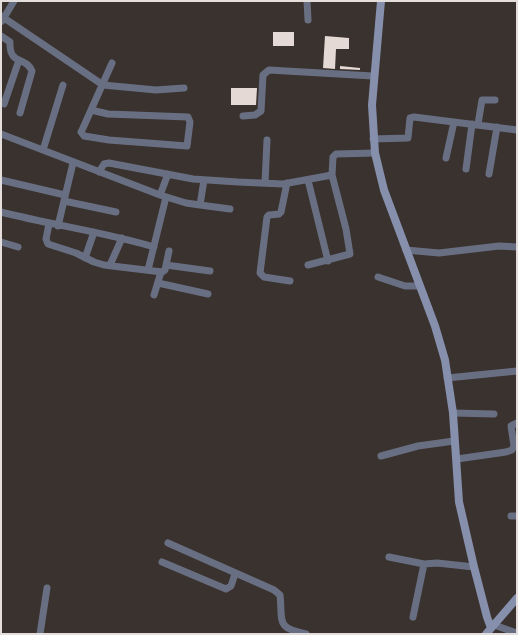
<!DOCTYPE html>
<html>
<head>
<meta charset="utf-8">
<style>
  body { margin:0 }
  #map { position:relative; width:518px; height:635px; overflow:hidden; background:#3a322e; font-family:Montserrat,sans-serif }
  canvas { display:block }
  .frame { position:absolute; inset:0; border:2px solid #e3dedb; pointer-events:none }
</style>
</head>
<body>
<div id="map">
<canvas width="518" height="635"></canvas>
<div class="frame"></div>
</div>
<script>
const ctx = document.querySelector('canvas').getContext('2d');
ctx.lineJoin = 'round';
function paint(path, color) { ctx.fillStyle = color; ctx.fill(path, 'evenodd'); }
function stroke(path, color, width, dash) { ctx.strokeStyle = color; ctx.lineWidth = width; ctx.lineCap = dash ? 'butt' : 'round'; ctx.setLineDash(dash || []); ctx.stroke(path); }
const building = new Path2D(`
  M 273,32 L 294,32 L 294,46 L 273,46 Z
  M 325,36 L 349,38 L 349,49 L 336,49 L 335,69 L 323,68 Z
  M 340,66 L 360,68 L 360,70 L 340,69 Z
  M 231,88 L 257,88 L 256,105 L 231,105 Z`);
const street = new Path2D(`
  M 307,1 L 308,20
  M 1,16 L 103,85 L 156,90 L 184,88
  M 2,21 L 14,1
  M 1,36 L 10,42 C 9,66 26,56 32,71 L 20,113
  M 4,104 L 19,60
  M 91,110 L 108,114 L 188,117 L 190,122 L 187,146 L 109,140 L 84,136 L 81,132 L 83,128 L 112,63
  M 243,116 L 255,115 L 261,111 L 263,75 L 269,70 L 373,76
  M 478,124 L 482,100 L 495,100
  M 1,134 L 160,195 L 186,203 L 200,205
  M 373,139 L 408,138 L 410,118 L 414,117 L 517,130
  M 43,150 L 63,85
  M 446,158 L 454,122
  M 466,169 L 472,124
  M 99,172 L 104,164 L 109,163 L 193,179 L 238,182 L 283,184 L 332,175 L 333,157 L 336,154 L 375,153
  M 489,174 L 497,127
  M 1,180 L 65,195
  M 204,180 L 200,205 L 230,209
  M 308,180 L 328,261
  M 265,183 L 267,140
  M 287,183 L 281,212 L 279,214 L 269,215 L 267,217 L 260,273 L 264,277 L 290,281
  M 160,195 L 168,174
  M 64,201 L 116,212
  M 1,212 C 52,225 104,232 154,247
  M 49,224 L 46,239 L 48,244 L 76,253 L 94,262 L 104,265 L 162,272 L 165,270 L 169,251
  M 58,226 L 73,163
  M 1,242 L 18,247
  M 406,250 L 439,253 L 499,246 L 517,247
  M 85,258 L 94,232
  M 110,265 L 122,238
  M 166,265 L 210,271
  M 308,265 L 350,254 L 346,229 L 332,175
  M 148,270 L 166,197
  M 378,277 L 405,286 L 420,286
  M 158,283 L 208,294
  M 154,295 L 161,272
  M 447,378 L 517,371
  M 453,413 L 494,414
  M 381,456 L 418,446 L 454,441
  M 457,459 L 506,452 L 512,450 L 514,446 L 511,426 L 517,423
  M 511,516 L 517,516
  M 168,543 L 274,590 L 280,595 C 283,621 275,628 306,634
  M 389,557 L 424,564 L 437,563 L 474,567
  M 162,562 L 226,589 L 231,586 L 235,574
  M 413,617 L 424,564
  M 494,625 L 517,633
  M 40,634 L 47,588`);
const secondary = new Path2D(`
  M 381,1 L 372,105 L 375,153 L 384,190 L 435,326 L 445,360 L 453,413 L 459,502 L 474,567 L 487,617 L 491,628
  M 486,634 L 517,598`);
paint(building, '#e4d9d4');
stroke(street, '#696f82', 7);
stroke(secondary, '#8690ad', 8);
</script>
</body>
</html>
